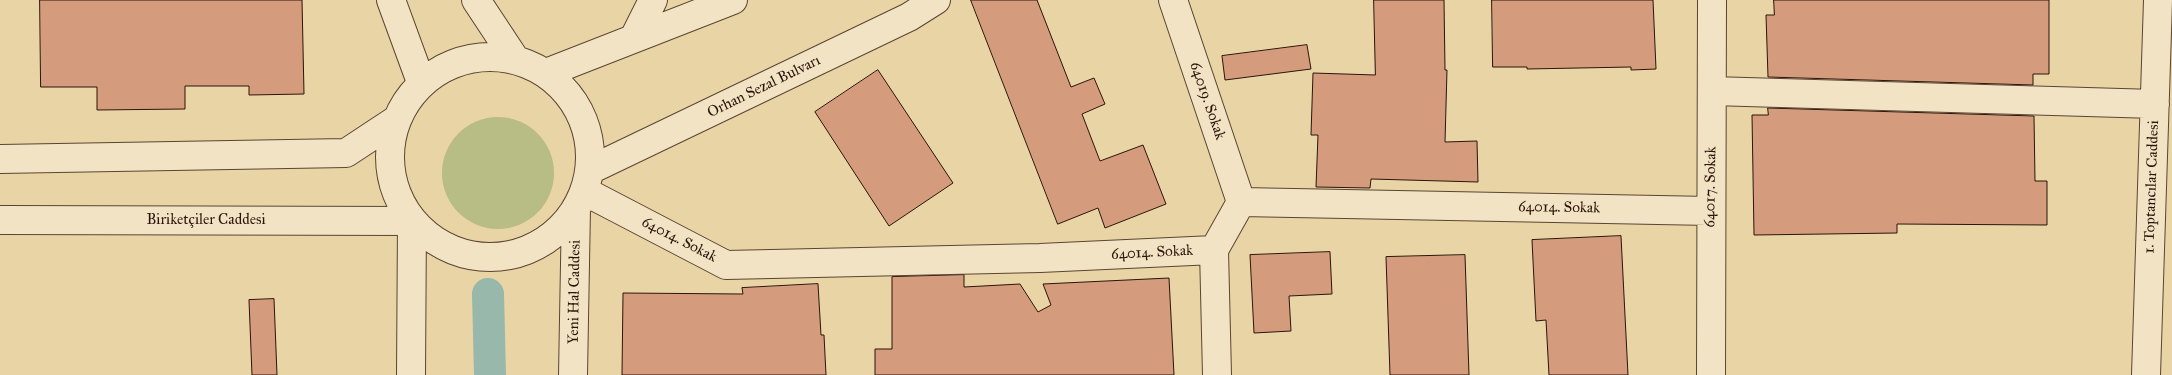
<!DOCTYPE html>
<html>
<head>
<meta charset="utf-8">
<style>
  body { margin:0 }
  canvas { display:block; background:#e9d4a5 }
</style>
</head>
<body>
<canvas width="2172" height="375"></canvas>
<script>
const ctx = document.querySelector('canvas').getContext('2d');
ctx.lineJoin = 'round';
function paint(path, color) { ctx.fillStyle = color; ctx.fill(path, 'evenodd'); }
function stroke(path, color, width, dash) { ctx.strokeStyle = color; ctx.lineWidth = width; ctx.lineCap = dash ? 'butt' : 'round'; ctx.setLineDash(dash || []); ctx.stroke(path); }
function drawText(font, color, halo, rows, align = 'center') {
  ctx.font = font + ' "IM FELL Great Primer",serif'; ctx.lineWidth = 4.5; ctx.setLineDash([]); ctx.textBaseline = 'middle'; ctx.strokeStyle = halo; ctx.fillStyle = color; for (const [text, x, y, turn = 0] of rows) {
    ctx.save(); ctx.translate(x, y); ctx.rotate((+turn || 0) * Math.PI / 180); ctx.textAlign = isNaN(turn) ? turn : align; if (halo) ctx.strokeText(text, 0, 0); ctx.fillText(text, 0, 0); ctx.restore();
  }
}
const green = new Path2D(`
  M442 173a56 56 0 1 1 112 0a56 56 0 1 1-112 0Z`);
const canal = new Path2D(`
  M 488,294 L 490,375`);
const building = new Path2D(`
  M 40,0 L 302,0 L 304,94 L 249,95 L 249,86 L 185,86 L 185,109 L 97,110 L 97,87 L 41,87 Z
  M 971,0 L 1037,0 L 1071,87 L 1094,78 L 1105,104 L 1082,114 L 1100,161 L 1143,145 L 1166,204 L 1105,228 L 1098,208 L 1058,224 Z
  M 1374,0 L 1444,0 L 1445,70 L 1447,70 L 1445,142 L 1477,141 L 1478,182 L 1371,179 L 1370,188 L 1316,187 L 1318,135 L 1311,135 L 1313,73 L 1375,75 Z
  M 1492,0 L 1653,0 L 1656,69 L 1631,70 L 1631,67 L 1527,69 L 1527,67 L 1493,67 Z
  M 1774,0 L 2049,0 L 2049,74 L 2033,74 L 2033,85 L 1768,77 L 1766,15 L 1774,15 Z
  M 1307,45 L 1311,69 L 1225,80 L 1222,56 Z
  M 878,70 L 953,183 L 889,226 L 815,112 Z
  M 1768,108 L 2034,116 L 2035,181 L 2047,181 L 2047,225 L 1897,224 L 1897,233 L 1754,235 L 1752,115 L 1768,115 Z
  M 1621,236 L 1628,375 L 1549,375 L 1546,320 L 1536,321 L 1532,240 Z
  M 1330,252 L 1332,294 L 1289,296 L 1291,331 L 1254,333 L 1250,255 Z
  M 1465,255 L 1469,375 L 1390,375 L 1386,257 Z
  M 964,275 L 964,287 L 1020,284 L 1038,312 L 1051,305 L 1043,284 L 1169,278 L 1174,375 L 875,375 L 875,349 L 892,349 L 892,277 Z
  M 818,284 L 821,335 L 824,335 L 826,375 L 622,375 L 623,293 L 743,294 L 742,288 Z
  M 274,299 L 277,375 L 252,375 L 249,300 Z`);
const minor = new Path2D(`
  M 391,0 L 421,82
  M 476,0 L 515,59
  M 1173,0 L 1241,202
  M 634,38 L 653,0
  M390 157a100 100 0 1 1 200 0a100 100 0 1 1-200 0Z
  M 546,73 L 733,0
  M 1712,91 L 2155,104
  M 0,159 L 346,153 L 396,120
  M 590,170 L 909,17 L 936,0
  M 584,191 L 726,265 L 1040,258 L 1214,250 L 1241,202 L 1710,211
  M 0,220 L 412,221 L 411,375
  M 1214,250 L 1217,375
  M 573,375 L 576,208
  M 1711,375 L 1712,0
  M 2146,375 L 2158,0`);
const streetNames = [
  ["Orhan Sezal Bulvarı",764,87,-26],
  ["64019. Sokak",1207,101,71],
  ["64017. Sokak",1711,187,-89],
  ["1. Toptancılar Caddesi",2152,187,-88],
  ["64014. Sokak",1559,208,1],
  ["Biriketçiler Caddesi",206,220],
  ["64014. Sokak",679,240,27],
  ["64014. Sokak",1152,253,-3],
  ["Yeni Hal Caddesi",575,292,-89]
];
paint(green, '#b8bc85');
stroke(canal, '#97b8ab', 32);
paint(building, '#d49b7c');
stroke(building, '#2b150b', 1);
stroke(minor, '#5a4532', 30);
stroke(minor, '#f1e3c4', 28);
drawText('15px', '#2b150b', '#f1e3c4', streetNames);
</script>
</body>
</html>
